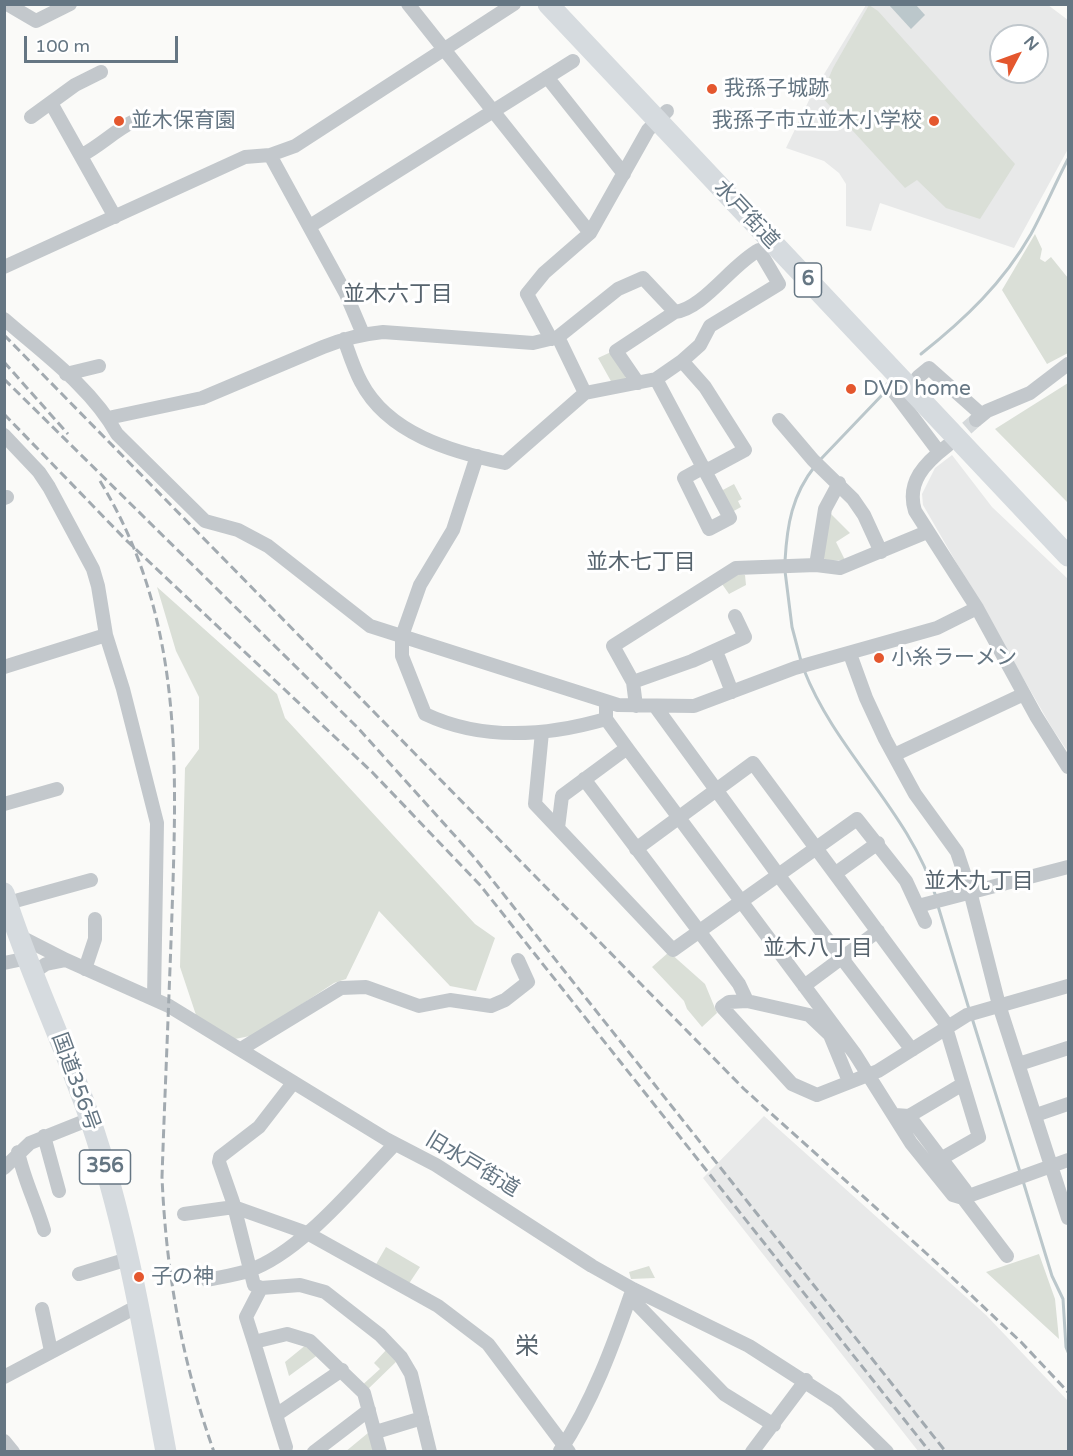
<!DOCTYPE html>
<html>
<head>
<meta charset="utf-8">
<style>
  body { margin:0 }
  #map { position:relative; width:1073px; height:1456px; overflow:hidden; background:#fafaf8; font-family:"Varela Round",sans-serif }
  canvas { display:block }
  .frame { position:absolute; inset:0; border:6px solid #657683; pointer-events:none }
  .north { position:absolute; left:989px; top:24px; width:60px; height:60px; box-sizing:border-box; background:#fff; border:2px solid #c1c8cd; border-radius:50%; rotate:49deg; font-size:16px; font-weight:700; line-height:24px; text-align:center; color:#657683 }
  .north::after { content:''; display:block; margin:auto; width:21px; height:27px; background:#e4572e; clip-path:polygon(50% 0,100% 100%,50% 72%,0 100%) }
  .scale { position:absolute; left:24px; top:36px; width:154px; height:27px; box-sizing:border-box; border:3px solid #657683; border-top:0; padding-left:8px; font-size:18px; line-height:21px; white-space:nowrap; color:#657683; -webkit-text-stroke:4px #fff; paint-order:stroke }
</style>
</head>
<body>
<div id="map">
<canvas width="1073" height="1456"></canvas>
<div class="frame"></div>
<div class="north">N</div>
<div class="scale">100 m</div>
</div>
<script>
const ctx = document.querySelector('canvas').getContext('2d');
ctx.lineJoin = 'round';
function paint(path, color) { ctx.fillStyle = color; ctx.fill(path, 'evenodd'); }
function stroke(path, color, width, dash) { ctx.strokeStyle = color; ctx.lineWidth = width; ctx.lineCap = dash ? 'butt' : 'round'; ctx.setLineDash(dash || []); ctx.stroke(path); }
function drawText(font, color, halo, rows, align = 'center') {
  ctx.font = font + ' "Varela Round","Noto Sans JP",sans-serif'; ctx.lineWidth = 6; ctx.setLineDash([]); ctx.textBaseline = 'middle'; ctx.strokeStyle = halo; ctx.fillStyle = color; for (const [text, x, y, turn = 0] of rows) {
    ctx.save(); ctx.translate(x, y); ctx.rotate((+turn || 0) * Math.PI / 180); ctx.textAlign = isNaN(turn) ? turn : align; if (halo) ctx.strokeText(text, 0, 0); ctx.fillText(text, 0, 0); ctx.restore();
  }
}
const built = new Path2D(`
  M 866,5 L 1048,5 L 1068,20 L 1068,149 L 1014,248 L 880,203 L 871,231 L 846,226 L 846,184 L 839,173 L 824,161 L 786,148 L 812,94 ZM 1001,36 L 1037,36 L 1037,72 L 1001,72 Z
  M 952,455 L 992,507 L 1068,579 L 1068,752 L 1052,728 L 923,505 L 922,494 L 935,468 Z
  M 764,1116 L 986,1315 L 1068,1401 L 1068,1451 L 918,1451 L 703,1178 Z`);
const green = new Path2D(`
  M 869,5 L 878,11 L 1015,164 L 980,219 L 946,208 L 917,180 L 905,188 L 821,96 L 833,68 Z
  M 1035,234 L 1042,249 L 1040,259 L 1045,262 L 1051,257 L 1068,278 L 1068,353 L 1047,364 L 1002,290 Z
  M 611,352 L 627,375 L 624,381 L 612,383 L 598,358 Z
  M 1068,383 L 1068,503 L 995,429 Z
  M 734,484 L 742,499 L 738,501 L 741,507 L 732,512 L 721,491 Z
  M 829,512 L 850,533 L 836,542 L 845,560 L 826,561 L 822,556 Z
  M 737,574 L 745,575 L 746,585 L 729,594 L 722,584 Z
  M 157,587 L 277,694 L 285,718 L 475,924 L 495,938 L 476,991 L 450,986 L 379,911 L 346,979 L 334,983 L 255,1035 L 235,1039 L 197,1018 L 180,967 L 185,768 L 199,749 L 199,697 L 176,651 Z
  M 669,952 L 705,984 L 717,1013 L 702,1027 L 687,1009 L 684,1001 L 652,967 Z
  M 386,1247 L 420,1267 L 408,1285 L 375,1266 Z
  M 1039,1254 L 1055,1299 L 1059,1339 L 986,1272 Z
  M 649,1266 L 655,1278 L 631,1279 L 629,1272 Z
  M 307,1344 L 319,1354 L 289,1376 L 285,1362 Z
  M 388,1348 L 399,1359 L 364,1393 L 359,1388 L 380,1369 L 374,1363 Z
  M 374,1428 L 375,1448 L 370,1451 L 345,1452 Z`);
const water = new Path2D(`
  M 889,5 L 916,5 L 925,15 L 911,29 Z`);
const stream = new Path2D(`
  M 921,354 C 965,319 1003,283 1031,234 C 1044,210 1055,184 1068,159
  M 819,461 L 884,393
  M 785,561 C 787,525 792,495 815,466
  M 785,571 L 792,627 L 801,661
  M 804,670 C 836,752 910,812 936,897
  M 938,906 L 969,1009
  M 972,1018 L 1020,1172
  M 1023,1181 L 1052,1276 L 1063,1299 L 1066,1347 L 1068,1352`);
const minorTunnel = new Path2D(`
  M 951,442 L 976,420`);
const minor = new Path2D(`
  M 7,4 L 36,21 L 70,4
  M 408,4 L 590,233
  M 547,77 L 624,174
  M 51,103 L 115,217
  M 31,117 L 75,85 L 101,72
  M 82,155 C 101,145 114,131 134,121
  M 270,155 L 346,294 L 363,334
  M 310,226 L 573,61
  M 4,267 L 245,157 L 270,155 L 295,146 L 514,4
  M 4,319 C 43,353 92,388 117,434 L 205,521 L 238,530 L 268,546 L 370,626 L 618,705 L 694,706 L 795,668 L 937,628 L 977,608
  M 558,337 L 585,393
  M 551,339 L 527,294 L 544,273 L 590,233 L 648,130 L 667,111
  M 682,361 L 705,387 L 745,450 L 706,471
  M 66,374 L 99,366
  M 918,377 L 929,368 L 982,415
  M 900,378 L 891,388 L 939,452
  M 656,379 L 730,518 L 709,529 L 684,478 L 704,467
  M 638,383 L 616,351 L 675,312
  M 108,418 L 202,398 L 323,347 C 343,339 362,334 383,332 L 533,343 L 558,337 L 618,289 L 643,278 L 675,312 C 703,309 732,264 759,250 L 779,284 L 710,326 L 700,345 L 682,361 L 656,379 L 585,393 L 505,463 C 452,452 388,434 361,382 C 354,369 349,353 344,339
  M 779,420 L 813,460 L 853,499 L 864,515 L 881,552
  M 976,420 L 987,411 L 1030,393 L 1068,364
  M 4,435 L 39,472 L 49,487 L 93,569 L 98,586 L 106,635 L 123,689 L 157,823 L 154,998
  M 947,446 C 925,463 906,482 915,511 L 977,608 L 1036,716 L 1068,767
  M 477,456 L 453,530 L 420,585 L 402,636 L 402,656 L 425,714 C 482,741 547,736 606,719
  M 4,498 L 7,497
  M 816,565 L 825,509 L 839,483
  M 716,651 L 732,692
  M 850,654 L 866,698 L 885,739 L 915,794 L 957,852 L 970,891 L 999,1005 L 1068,1218
  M 4,667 L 106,635
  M 633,682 L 692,661 L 745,637 L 735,616
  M 606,702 L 606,719 L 627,748 L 855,1054 L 911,1143 L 953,1195 L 963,1198 L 1068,1160
  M 636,706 L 633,682 L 613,646 L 736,568 L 816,565 L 840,568 L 927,532
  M 655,706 L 779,876 L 912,1050
  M 542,732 L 535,804 L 673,950 L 857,819 L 906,881 L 925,922
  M 894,755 L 1024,694
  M 584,779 L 739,984 L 747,1001
  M 4,804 L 57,789
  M 558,828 L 562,796 L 627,748
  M 636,849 L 753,763 L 944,1021 L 979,1137 L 930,1165
  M 836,873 L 878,843
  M 8,903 L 91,880
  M 918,906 L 1068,867
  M 19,936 L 66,960 L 169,1006 L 386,1139 L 436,1165 L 592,1266 L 633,1289 L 749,1346 L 836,1402 L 887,1452
  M 4,963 L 28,958
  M 85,969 L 95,939 L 95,919
  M 34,972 L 46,964 L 66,960
  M 804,986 L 878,931
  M 241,1049 L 341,988 L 366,987 L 419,1006 L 450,1000 L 491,1006 L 505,1000 L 528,982 L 518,960
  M 1019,1064 L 1068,1048
  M 849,1081 L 830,1035 L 809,1015 L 747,1001 L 729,1002 L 722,1007 L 792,1084 L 817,1095 L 878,1071 L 967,1015 L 1068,986
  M 293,1083 L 259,1127 L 220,1157 L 219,1162 L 233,1202 L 254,1285 L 261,1288 L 300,1285 L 325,1292 L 380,1335 L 401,1357 L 411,1374 L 430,1452
  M 895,1115 L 909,1116 L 965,1190 L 963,1198 L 1007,1256
  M 1036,1115 L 1068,1104
  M 909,1116 L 963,1084
  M 44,1136 L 59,1191
  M 18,1152 C 24,1180 36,1203 44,1230
  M 4,1168 L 30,1143 L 90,1119
  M 184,1214 L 234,1207 L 307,1233 L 438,1306 L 488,1344 L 569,1452
  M 79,1274 L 128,1259
  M 207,1280 C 221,1277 235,1275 248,1271 C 302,1252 355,1185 395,1144
  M 261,1288 L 246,1317 L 254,1342 L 287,1334 L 310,1341 L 364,1393 L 380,1452
  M 630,1297 L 724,1394 L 774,1425
  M 42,1309 L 51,1351
  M 254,1342 L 276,1415 L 342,1370
  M 4,1377 L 138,1306
  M 276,1415 L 286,1447
  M 376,1432 L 422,1418
  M 4,1441 L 13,1452
  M 560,1451 C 592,1403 613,1346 632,1291
  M 314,1452 L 369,1410
  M 752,1452 L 806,1380`);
const highway = new Path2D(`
  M 548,4 L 1068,556
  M 4,893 C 28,970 64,1043 90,1119 C 127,1227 145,1340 166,1452`);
const rail = new Path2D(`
  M 4,335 L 744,1089 L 927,1254 L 1021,1342 L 1068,1392
  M 4,362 L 68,434
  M 4,379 L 358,728 L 474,857 L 946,1452
  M 4,414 L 126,540 L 372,772 L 480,885 L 930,1452
  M 100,481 C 183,617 177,761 172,913 C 169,1001 165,1089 162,1177 C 166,1272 182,1362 214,1452`);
const markers = [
  [712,89,6,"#e4572e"],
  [119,121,6,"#e4572e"],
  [934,121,6,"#e4572e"],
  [851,389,6,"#e4572e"],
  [879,658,6,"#e4572e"],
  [139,1277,6,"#e4572e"]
];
const shields = [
  [808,280,27],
  [105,1167,51]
];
const shieldNames = [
  ["6",808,280],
  ["356",105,1167]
];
const poiNames = [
  ["我孫子城跡",724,89],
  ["並木保育園",131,121],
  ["我孫子市立並木小学校",922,121,"right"],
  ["DVD home",863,389],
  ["小糸ラーメン",891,658],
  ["子の神",151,1277]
];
const streetNames = [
  ["水戸街道",746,215,47],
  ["国道356号",75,1082,70],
  ["旧水戸街道",472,1165,31]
];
const neighbourhoodNames = [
  ["並木六丁目",398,295],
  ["並木七丁目",641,563],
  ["並木九丁目",979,882],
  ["並木八丁目",818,949]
];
const quarterNames = [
  ["栄",527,1348]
];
paint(built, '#e8e9e9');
paint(green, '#dadfd7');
paint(water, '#bbc7cb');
stroke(stream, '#bbc7cb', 3);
stroke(minorTunnel, '#d5d9db', 14, [14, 7]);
stroke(minor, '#c3c8cc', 14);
stroke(highway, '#d6dbdf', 21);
stroke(rail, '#a2aab0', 3, [9, 4.5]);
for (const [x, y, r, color] of markers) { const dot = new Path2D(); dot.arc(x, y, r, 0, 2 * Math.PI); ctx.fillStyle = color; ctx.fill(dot); stroke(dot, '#fff', 2); }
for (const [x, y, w] of shields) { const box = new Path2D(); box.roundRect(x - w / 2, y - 17, w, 34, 4.5); ctx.fillStyle = '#fff'; ctx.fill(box); stroke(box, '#657683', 1.5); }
drawText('bold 20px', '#657683', null, shieldNames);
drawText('21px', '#657683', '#fff', poiNames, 'left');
drawText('21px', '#657683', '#fff', streetNames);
drawText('22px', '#57646e', '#fff', neighbourhoodNames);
drawText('24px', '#57646e', '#fff', quarterNames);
</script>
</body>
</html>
